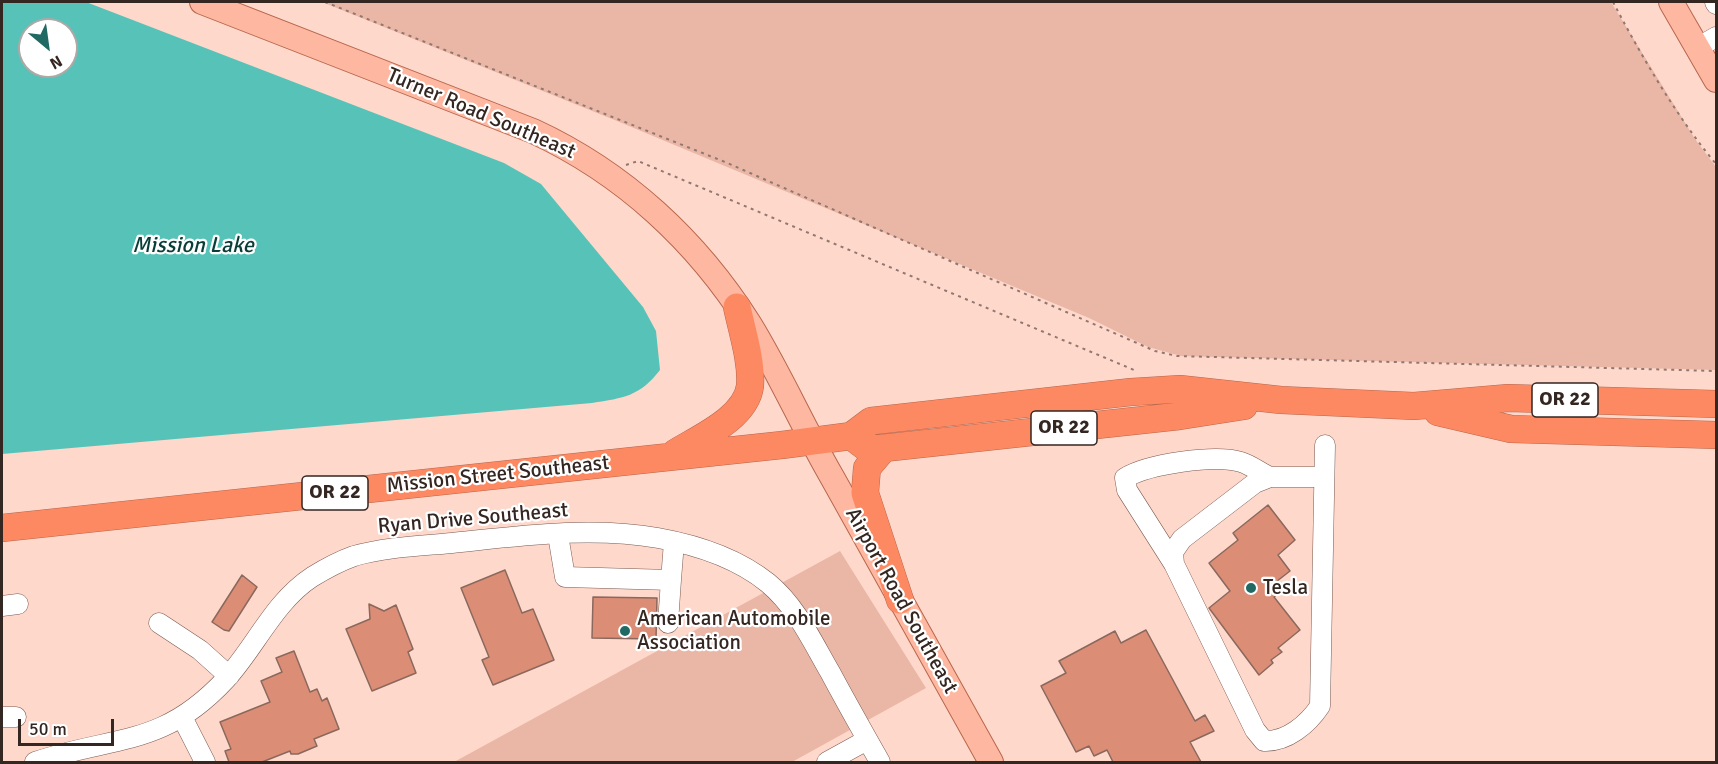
<!DOCTYPE html>
<html>
<head>
<meta charset="utf-8">
<style>
  body { margin:0 }
  #map { position:relative; width:1718px; height:764px; overflow:hidden; background:#ffd8cc; font-family:Signika,sans-serif }
  canvas { display:block }
  .frame { position:absolute; inset:0; border:3px solid #342621; pointer-events:none }
  .north { position:absolute; left:18px; top:18px; width:60px; height:60px; box-sizing:border-box; background:#fff; border:2px solid #aea8a6; border-radius:50%; rotate:151deg; font-size:16px; font-weight:700; line-height:24px; text-align:center; color:#342621 }
  .north::after { content:''; display:block; margin:auto; width:21px; height:27px; background:#216a63; clip-path:polygon(50% 0,100% 100%,50% 72%,0 100%) }
  .scale { position:absolute; left:18px; top:719px; width:96px; height:27px; box-sizing:border-box; border:3px solid #342621; border-top:0; padding-left:8px; font-size:18px; line-height:21px; white-space:nowrap; color:#342621; -webkit-text-stroke:4px #fff; paint-order:stroke }
</style>
</head>
<body>
<div id="map">
<canvas width="1718" height="764"></canvas>
<div class="frame"></div>
<div class="north">N</div>
<div class="scale">50 m</div>
</div>
<script>
const ctx = document.querySelector('canvas').getContext('2d');
ctx.lineJoin = 'round';
function paint(path, color) { ctx.fillStyle = color; ctx.fill(path, 'evenodd'); }
function stroke(path, color, width, dash) { ctx.strokeStyle = color; ctx.lineWidth = width; ctx.lineCap = dash ? 'butt' : 'round'; ctx.setLineDash(dash || []); ctx.stroke(path); }
function drawText(font, color, halo, rows, align = 'center') {
  ctx.font = font + ' Signika,sans-serif'; ctx.lineWidth = 4.5; ctx.setLineDash([]); ctx.textBaseline = 'middle'; ctx.strokeStyle = halo; ctx.fillStyle = color; for (const [text, x, y, turn = 0] of rows) {
    ctx.save(); ctx.translate(x, y); ctx.rotate((+turn || 0) * Math.PI / 180); ctx.textAlign = isNaN(turn) ? turn : align; if (halo) ctx.strokeText(text, 0, 0); ctx.fillText(text, 0, 0); ctx.restore();
  }
}
const green = new Path2D(`
  M 322,2 L 1611,2 L 1695,139 L 1716,167 L 1716,370 L 1181,356 L 1148,347 L 1089,318 L 617,121 Z
  M 840,551 L 926,688 L 792,762 L 454,762 Z`);
const water = new Path2D(`
  M 2,2 L 86,2 L 504,163 L 541,184 L 643,307 L 656,331 L 660,370 C 640,396 624,398 592,403 L 2,454 ZM 30,30 L 66,30 L 66,66 L 30,66 Z`);
const building = new Path2D(`
  M 1268,505 L 1295,540 L 1278,555 L 1290,571 L 1272,585 L 1279,593 L 1274,597 L 1300,630 L 1278,648 L 1282,652 L 1271,660 L 1273,663 L 1259,675 L 1209,608 L 1230,591 L 1209,563 L 1238,540 L 1233,533 Z
  M 505,570 L 522,613 L 533,609 L 554,660 L 493,685 L 482,660 L 489,657 L 461,588 Z
  M 242,575 L 257,587 L 229,631 L 224,630 L 212,622 Z
  M 593,597 L 657,598 L 656,639 L 592,638 Z
  M 369,604 L 384,611 L 396,605 L 413,649 L 408,652 L 416,673 L 372,691 L 346,629 L 370,619 Z
  M 1146,630 L 1195,721 L 1205,715 L 1214,731 L 1190,742 L 1201,762 L 1113,762 L 1107,750 L 1094,756 L 1089,746 L 1076,752 L 1041,686 L 1066,673 L 1059,661 L 1115,631 L 1121,643 Z
  M 294,651 L 310,692 L 317,689 L 322,701 L 327,698 L 339,729 L 314,739 L 317,746 L 298,754 L 291,754 L 290,751 L 262,762 L 229,762 L 225,751 L 231,749 L 220,722 L 270,702 L 261,681 L 282,672 L 276,658 Z`);
const path = new Path2D(`
  M 325,2 L 725,162 L 1155,351 L 1177,356 L 1716,371
  M 1613,2 C 1642,57 1676,116 1716,164
  M 626,165 L 638,161 L 1134,370`);
const minor = new Path2D(`
  M 1715,2 L 1716,4
  M 1697,48 L 1716,37
  M 1324,477 L 1270,477 L 1255,483 L 1182,539 L 1173,552 L 1174,564 L 1255,730 L 1264,741 C 1287,742 1308,724 1320,706 L 1325,445
  M 558,535 L 565,577 L 671,580 L 674,542
  M 1174,564 L 1127,490 L 1125,478 C 1148,464 1215,454 1241,462 C 1251,465 1261,473 1270,477
  M 2,606 L 18,604
  M 159,623 L 200,650 L 229,676
  M 668,623 L 671,580
  M 2,717 L 16,717
  M 182,717 L 205,762
  M 35,762 C 115,735 162,748 226,679 C 256,646 274,602 312,577 C 325,569 340,561 354,556 C 386,547 419,546 452,543 C 519,536 591,526 658,538 C 697,545 737,558 768,583 C 796,606 812,641 830,672 C 846,702 863,732 880,762
  M 827,762 L 867,740`);
const major = new Path2D(`
  M 202,2 L 533,131 C 624,173 697,241 750,325 C 780,374 803,427 832,477 C 885,572 938,667 991,762
  M 1671,2 L 1716,80`);
const highway = new Path2D(`
  M 1438,412 L 1511,429 L 1716,435
  M 851,436 L 868,449 L 884,448 L 1180,416 L 1244,406
  M 884,448 L 867,468 L 865,493 L 900,600
  M 675,453 C 699,438 746,418 750,386 C 752,361 742,331 737,307
  M 2,528 L 782,445 L 851,436 L 871,421 L 1131,392 L 1180,389 L 1281,400 L 1414,406 L 1508,398 L 1716,404`);
const markers = [
  [1251,588,6,"#216a63"],
  [625,631,6,"#216a63"]
];
const shields = [
  [1565,400,66],
  [1064,428,66],
  [335,493,66]
];
const shieldNames = [
  ["OR 22",1565,400],
  ["OR 22",1064,428],
  ["OR 22",335,493]
];
const streetNames = [
  ["Turner Road Southeast",481,114,23],
  ["Mission Street Southeast",498,475,-6],
  ["Ryan Drive Southeast",473,519,-5],
  ["Airport Road Southeast",901,601,61]
];
const poiNames = [
  ["Tesla",1263,588],
  ["American Automobile",637,619],
  ["Association",637,643]
];
const waterNames = [
  ["Mission Lake",193,246]
];
paint(green, '#eab7a7');
paint(water, '#57c3b8');
paint(building, '#db8e75');
stroke(building, '#8a685d', 1.5);
stroke(minor, '#7a594f', 21);
stroke(major, '#b7664b', 26);
stroke(highway, '#b7664b', 28);
stroke(path, '#91776f', 2, [3, 4.5]);
stroke(minor, '#fff', 20);
stroke(major, '#feb8a1', 24);
stroke(highway, '#fd8962', 27);
for (const [x, y, r, color] of markers) { const dot = new Path2D(); dot.arc(x, y, r, 0, 2 * Math.PI); ctx.fillStyle = color; ctx.fill(dot); stroke(dot, '#fff', 2); }
for (const [x, y, w] of shields) { const box = new Path2D(); box.roundRect(x - w / 2, y - 17, w, 34, 4.5); ctx.fillStyle = '#fff'; ctx.fill(box); stroke(box, '#342621', 1.5); }
drawText('bold 20px', '#342621', null, shieldNames);
drawText('21px', '#342621', '#fff', streetNames);
drawText('21px', '#342621', '#fff', poiNames, 'left');
drawText('italic 22px', '#093d38', '#fff', waterNames);
</script>
</body>
</html>
